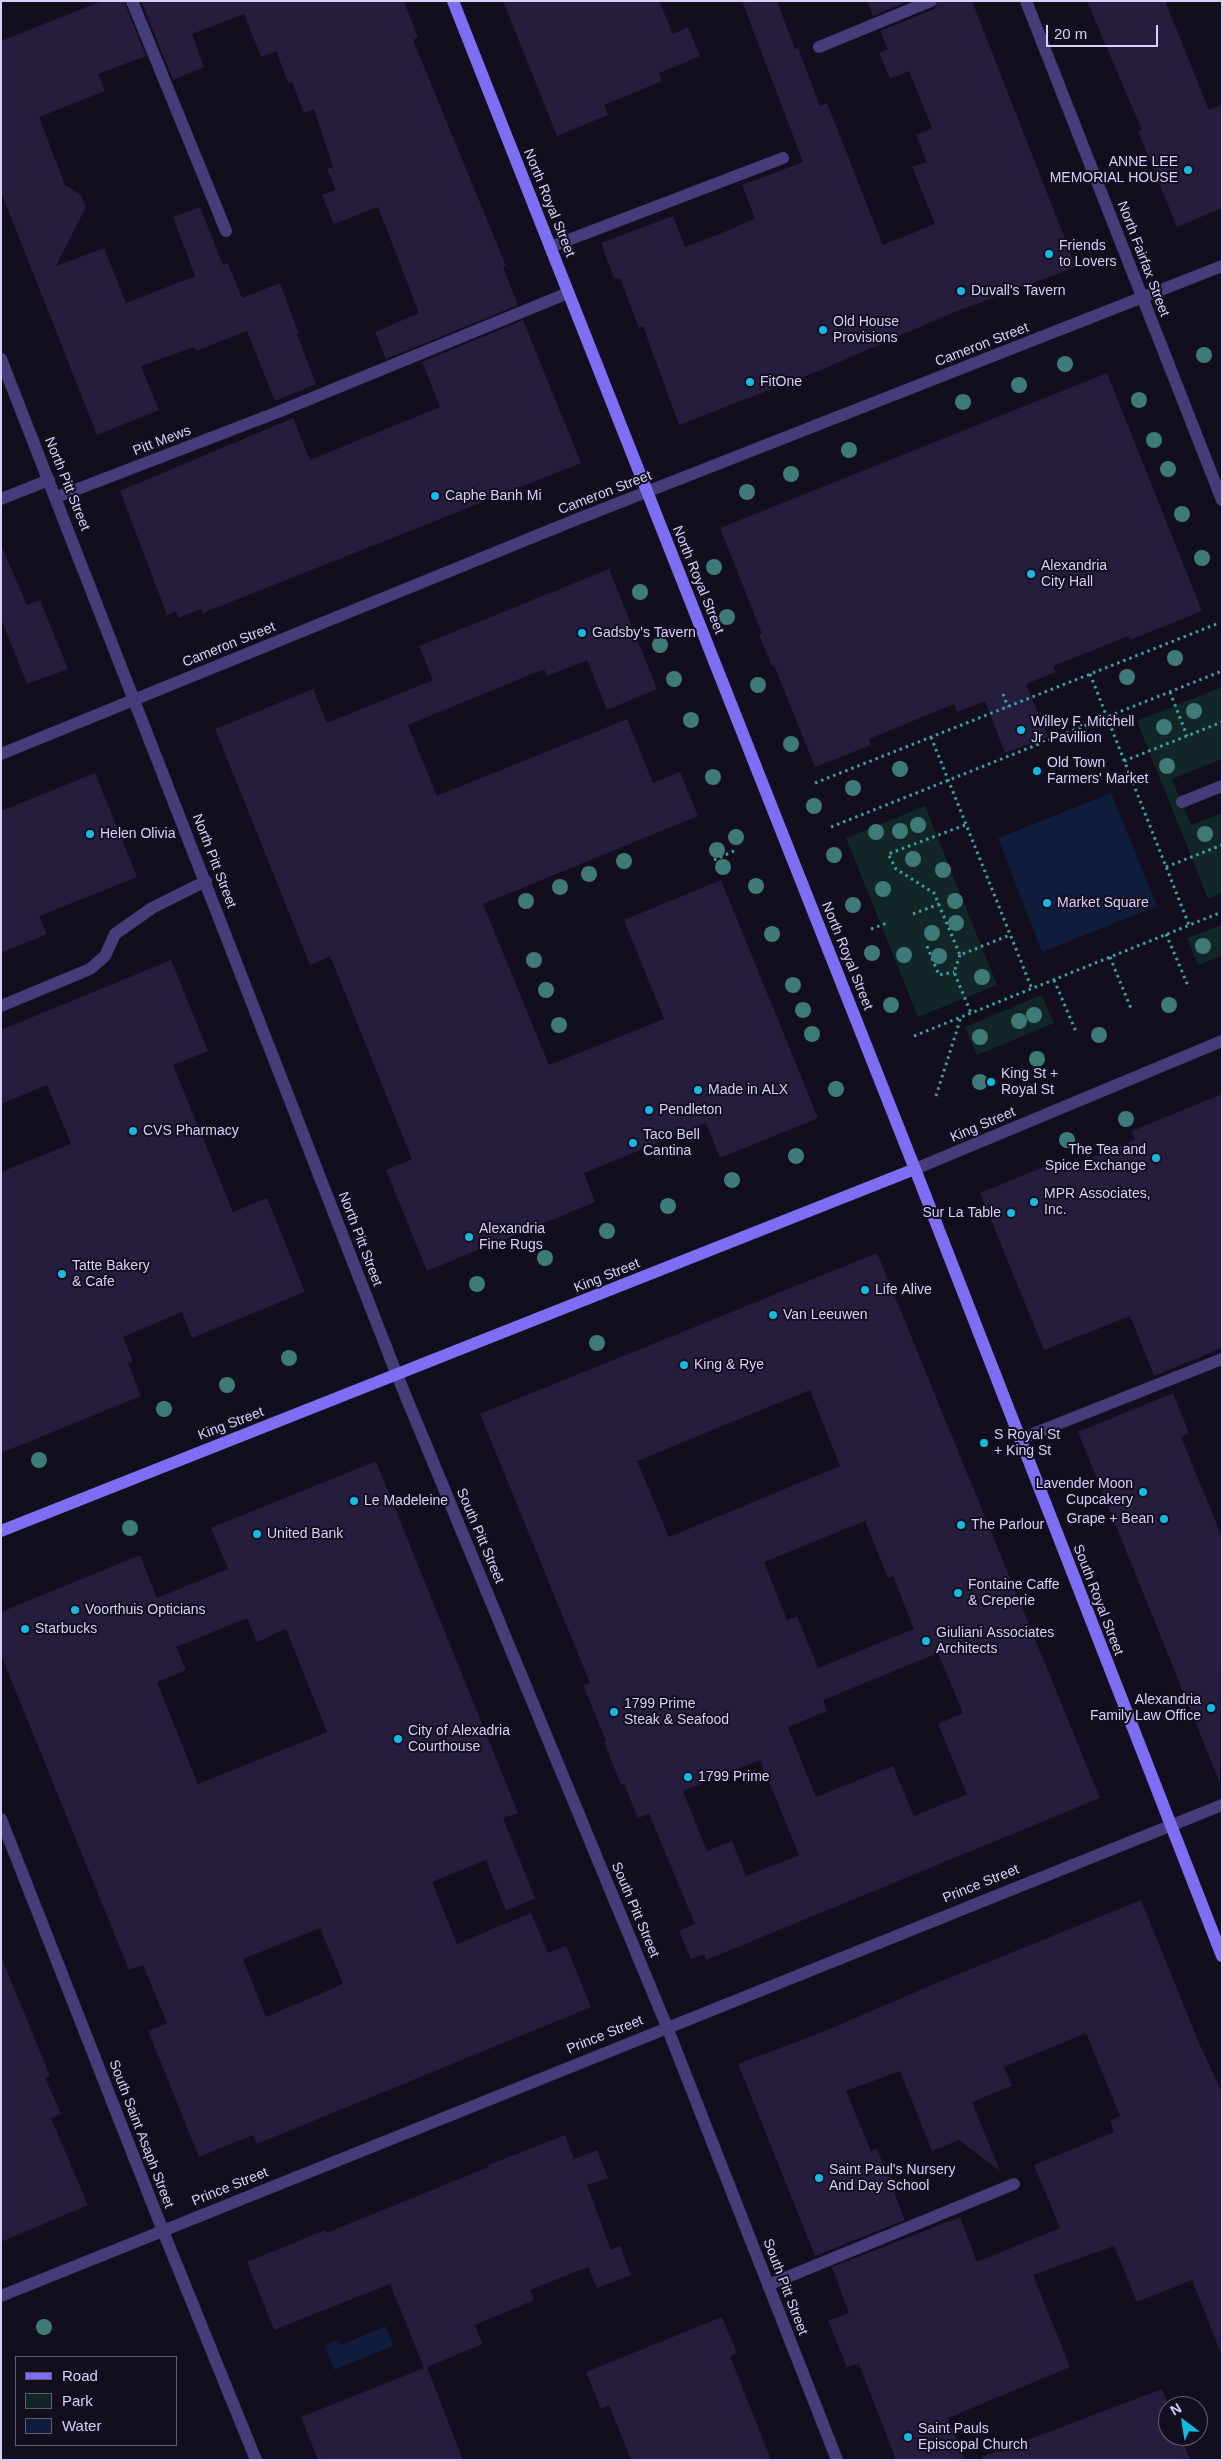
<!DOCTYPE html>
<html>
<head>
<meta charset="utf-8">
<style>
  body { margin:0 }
  #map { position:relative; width:1223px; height:2461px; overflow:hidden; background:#120e1e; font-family:Arial,sans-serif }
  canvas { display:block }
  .frame { position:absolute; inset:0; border:2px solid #d8cffb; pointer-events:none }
  .legend { position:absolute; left:15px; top:2356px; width:162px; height:90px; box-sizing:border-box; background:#120e1e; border:1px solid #615b76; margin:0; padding:6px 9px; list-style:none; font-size:15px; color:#d8cffb }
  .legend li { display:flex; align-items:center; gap:10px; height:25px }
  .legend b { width:25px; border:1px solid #615b76 }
  .north { position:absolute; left:1158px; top:2396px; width:50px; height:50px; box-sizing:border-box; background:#120e1e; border:1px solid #615b76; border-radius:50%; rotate:329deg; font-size:14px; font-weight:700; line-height:20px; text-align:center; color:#d8cffb }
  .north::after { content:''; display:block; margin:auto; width:18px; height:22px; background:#13bbe3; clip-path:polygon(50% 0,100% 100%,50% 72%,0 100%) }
  .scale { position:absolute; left:1046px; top:25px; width:112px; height:22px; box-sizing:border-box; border:2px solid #d8cffb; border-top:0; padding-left:6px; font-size:15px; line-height:18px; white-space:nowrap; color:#d8cffb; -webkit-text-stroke:4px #120e1e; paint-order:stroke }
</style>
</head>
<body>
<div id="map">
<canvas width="1223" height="2461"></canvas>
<div class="frame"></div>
<ul class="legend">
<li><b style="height:6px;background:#7e6ef3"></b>Road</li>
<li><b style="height:14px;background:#122627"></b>Park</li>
<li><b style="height:14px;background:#0f1c3c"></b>Water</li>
</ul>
<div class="north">N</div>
<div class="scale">20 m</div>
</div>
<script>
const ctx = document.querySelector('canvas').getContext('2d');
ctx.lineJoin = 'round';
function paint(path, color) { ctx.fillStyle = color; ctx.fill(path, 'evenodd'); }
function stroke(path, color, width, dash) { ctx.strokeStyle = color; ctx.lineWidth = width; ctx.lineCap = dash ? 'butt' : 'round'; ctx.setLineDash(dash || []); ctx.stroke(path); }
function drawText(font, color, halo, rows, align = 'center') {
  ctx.font = font + ' Arial,sans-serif'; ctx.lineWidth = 4; ctx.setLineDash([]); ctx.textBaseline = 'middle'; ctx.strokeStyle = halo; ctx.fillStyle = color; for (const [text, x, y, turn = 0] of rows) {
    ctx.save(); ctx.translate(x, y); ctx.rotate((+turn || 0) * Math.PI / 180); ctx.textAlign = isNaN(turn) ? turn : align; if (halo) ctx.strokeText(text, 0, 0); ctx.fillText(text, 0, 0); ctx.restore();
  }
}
const green = new Path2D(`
  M 1222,687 L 1222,759 L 1172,779 L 1191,825 L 1222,813 L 1222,893 L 1208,899 L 1137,721 Z
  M 925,806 L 997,985 L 918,1017 L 846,838 Z
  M 1222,925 L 1222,956 L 1198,965 L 1187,938 Z
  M 1042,995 L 1054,1023 L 977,1055 L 965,1027 Z`);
const water = new Path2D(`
  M 1111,793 L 1157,906 L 1042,952 L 998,838 Z
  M 386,2326 L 393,2346 L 334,2370 L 325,2345 L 338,2340 L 341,2345 Z`);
const building = new Path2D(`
  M 102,1 L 124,1 L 146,56 L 98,74 L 105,91 L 39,117 L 65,185 L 81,195 L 86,207 L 56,266 L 104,248 L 126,303 L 195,276 L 173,217 L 200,207 L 223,265 L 228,263 L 242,298 L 280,283 L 299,334 L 297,334 L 316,384 L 275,401 L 247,331 L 196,351 L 194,347 L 141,366 L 159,410 L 97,435 L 1,192 L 1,41 Z
  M 141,1 L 404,1 L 418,38 L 413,40 L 506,266 L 503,267 L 518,305 L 386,359 L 375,332 L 419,313 L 378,207 L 334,224 L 322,195 L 336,190 L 327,169 L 333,167 L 314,109 L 304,113 L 292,82 L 289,84 L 276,51 L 261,57 L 244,14 L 192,34 L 204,67 L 173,80 Z
  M 503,1 L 659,1 L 673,34 L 688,27 L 700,56 L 659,73 L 662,81 L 604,105 L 608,115 L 557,136 Z
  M 742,1 L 777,1 L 795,49 L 798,48 L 820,106 L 827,103 L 883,245 L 935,224 L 912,167 L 927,162 L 916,135 L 932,128 L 909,71 L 890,79 L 879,53 L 888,49 L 880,31 L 934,9 L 939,1 L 972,1 L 1076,267 L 952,313 L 821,370 L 679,425 L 643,326 L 639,328 L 620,278 L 614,279 L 601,243 L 673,216 L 685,247 L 717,235 L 755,219 L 742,185 L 803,162 Z
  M 867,1 L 909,1 L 873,16 Z
  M 1087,1 L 1165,1 L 1209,110 L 1222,105 L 1222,208 L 1177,227 L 1138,131 L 1142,130 Z
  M 523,320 L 581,463 L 203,613 L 201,609 L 178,618 L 176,611 L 167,615 L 120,491 L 293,418 L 310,460 L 440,407 L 422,362 Z
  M 1107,373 L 1202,611 L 1130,640 L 1129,636 L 1053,666 L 1056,672 L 1026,684 L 1048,737 L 1005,753 L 985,701 L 957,712 L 954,704 L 869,739 L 871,745 L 815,767 L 774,665 L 772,666 L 759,635 L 762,634 L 720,528 Z
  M 1,545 L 27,605 L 40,600 L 68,669 L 27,684 L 1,619 Z
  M 609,569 L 657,689 L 607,710 L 587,660 L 547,676 L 544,669 L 408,725 L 437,796 L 627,719 L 653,783 L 680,772 L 698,816 L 483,904 L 549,1065 L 664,1019 L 624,920 L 721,880 L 818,1118 L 720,1158 L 706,1123 L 584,1173 L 595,1202 L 427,1271 L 386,1170 L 412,1159 L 330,956 L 310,965 L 215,729 L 313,689 L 327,723 L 433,680 L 419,646 Z
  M 95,773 L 137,877 L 39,916 L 47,934 L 1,953 L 1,811 Z
  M 171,960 L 208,1051 L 173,1065 L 233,1212 L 267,1198 L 305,1292 L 192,1338 L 182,1312 L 123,1337 L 133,1361 L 128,1363 L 141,1396 L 1,1453 L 1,1172 L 71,1144 L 47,1085 L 1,1104 L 1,1030 Z
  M 1222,1094 L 1222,1348 L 1154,1376 L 1130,1316 L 1044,1350 L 980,1193 L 1065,1158 L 1068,1167 L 1135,1140 L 1132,1131 Z
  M 877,1253 L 1100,1798 L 706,1960 L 704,1954 L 691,1959 L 679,1931 L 695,1924 L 649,1814 L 638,1818 L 624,1784 L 621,1785 L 604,1742 L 606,1741 L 583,1685 L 590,1683 L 480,1414 ZM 810,1390 L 840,1466 L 669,1537 L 637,1461 ZM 865,1521 L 888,1578 L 893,1576 L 914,1629 L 818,1668 L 797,1616 L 787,1620 L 764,1562 ZM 938,1653 L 963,1713 L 938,1724 L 967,1794 L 914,1816 L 893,1766 L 816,1797 L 788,1727 L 827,1711 L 823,1700 ZM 760,1760 L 799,1855 L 746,1876 L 732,1841 L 707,1851 L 683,1791 Z
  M 1173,1393 L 1189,1433 L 1181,1437 L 1222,1537 L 1220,1783 L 1078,1432 Z
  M 376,1461 L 518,1813 L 503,1818 L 535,1898 L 506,1911 L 486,1860 L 432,1882 L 457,1944 L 531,1913 L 548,1953 L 566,1946 L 591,2007 L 257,2144 L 253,2135 L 199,2157 L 148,2031 L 167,2023 L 143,1965 L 129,1970 L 1,1655 L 1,1612 L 140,1555 L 157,1598 L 228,1569 L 211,1528 ZM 247,1618 L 257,1642 L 286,1629 L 327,1732 L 198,1784 L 157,1682 L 186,1670 L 176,1647 ZM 320,1928 L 343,1984 L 266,2017 L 243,1959 Z
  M 1141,1900 L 1199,2043 L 1222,2092 L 1222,2350 L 1220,2351 L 1192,2280 L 1137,2302 L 1114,2246 L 1033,2275 L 1070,2367 L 948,2418 L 965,2460 L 896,2460 L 859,2364 L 847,2367 L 828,2321 L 849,2313 L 832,2267 L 960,2217 L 977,2262 L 1060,2228 L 1034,2165 L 1114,2132 L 1110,2121 L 1120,2116 L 1086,2033 L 1004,2067 L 1012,2086 L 972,2102 L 1000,2171 L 959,2140 L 932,2151 L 900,2071 L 846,2091 L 871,2151 L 877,2149 L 905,2220 L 815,2256 L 738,2064 L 820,2033 L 939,1982 Z
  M 1,1956 L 50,2076 L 45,2078 L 61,2114 L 51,2118 L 88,2205 L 1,2242 Z
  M 565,2135 L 574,2159 L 597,2150 L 608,2178 L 587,2185 L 611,2250 L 620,2246 L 631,2275 L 597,2288 L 588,2267 L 530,2290 L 534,2300 L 475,2325 L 483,2344 L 427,2367 L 463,2460 L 318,2460 L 301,2417 L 424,2368 L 390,2284 L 274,2330 L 247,2262 L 325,2230 L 326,2233 L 489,2167 L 488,2165 Z
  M 722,2317 L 737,2353 L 730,2356 L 771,2460 L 631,2460 L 609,2405 L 601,2409 L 586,2372 Z
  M 1162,2389 L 1169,2406 L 1168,2436 L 1181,2436 L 1190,2460 L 983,2460 L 982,2457 Z`);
const path = new Path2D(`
  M 1090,674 L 1189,925
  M 1170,692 L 1187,736
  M 1003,694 L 1008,707
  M 931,737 L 1032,989
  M 1124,761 L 1222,722
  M 815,783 L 1219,623
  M 965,825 L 888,854 L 896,869 L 934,893 L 960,955 L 1010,935
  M 831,827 L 1222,671
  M 714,860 L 736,850
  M 1166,867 L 1222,845
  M 913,914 L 939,904
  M 871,929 L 887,923
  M 1166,934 L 1189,988
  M 927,946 L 939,975 L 954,972
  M 960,955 L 954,972 L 971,1013
  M 1110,957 L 1132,1011
  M 1054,980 L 1077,1034
  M 914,1036 L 1222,912
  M 936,1096 L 961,1017`);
const service = new Path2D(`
  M 132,1 L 226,231
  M 819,47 L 931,1
  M 550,247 L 783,158
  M 57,497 L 278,412 L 568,293
  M 1,499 L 49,480
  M 1182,802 L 1222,786
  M 1,1006 L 90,969 L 105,956 L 115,934 L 152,908 L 206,881
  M 1020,1439 L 1222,1359
  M 768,2285 L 1014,2184`);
const minor = new Path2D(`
  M 1026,1 L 1222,500
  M 1,359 L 397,1375 L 667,2027 L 837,2460
  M 915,1169 L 1222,1041
  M 1,1819 L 163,2231 L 256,2460`);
const tertiary = new Path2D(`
  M 1,754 L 575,520 L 1222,266
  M 1,2296 L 1222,1805`);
const secondary = new Path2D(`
  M 453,1 L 915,1169 L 1222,1956
  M 1,1531 L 915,1169`);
const trees = [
  [1204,355],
  [1065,364],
  [1019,385],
  [1139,400],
  [963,402],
  [1154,440],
  [849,450],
  [1168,469],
  [791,474],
  [747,492],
  [1182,514],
  [1202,558],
  [714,567],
  [640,592],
  [727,617],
  [660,645],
  [1175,658],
  [1127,677],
  [674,679],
  [758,685],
  [1194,711],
  [691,720],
  [1164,727],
  [791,744],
  [1167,766],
  [900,769],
  [713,777],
  [853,788],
  [814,806],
  [918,825],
  [900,831],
  [876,832],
  [1205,834],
  [736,837],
  [717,850],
  [834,855],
  [913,859],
  [624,861],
  [723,867],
  [943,870],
  [589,874],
  [756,886],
  [560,887],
  [883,889],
  [526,901],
  [955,901],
  [853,905],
  [956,923],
  [932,933],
  [772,934],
  [1203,946],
  [872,953],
  [904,955],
  [939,956],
  [534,960],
  [982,977],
  [793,985],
  [546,990],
  [891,1005],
  [1169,1005],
  [803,1010],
  [1034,1015],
  [1019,1021],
  [559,1025],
  [812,1034],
  [1099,1035],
  [980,1037],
  [1037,1059],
  [980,1082],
  [836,1089],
  [1126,1119],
  [1067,1140],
  [796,1156],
  [732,1180],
  [668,1206],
  [607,1231],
  [545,1258],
  [477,1284],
  [597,1343],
  [289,1358],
  [227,1385],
  [164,1409],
  [39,1460],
  [130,1528],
  [44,2327]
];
const markers = [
  [1188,170,5,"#13bbe3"],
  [1049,254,5,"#13bbe3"],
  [961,291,5,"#13bbe3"],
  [823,330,5,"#13bbe3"],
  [750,382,5,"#13bbe3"],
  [435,496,5,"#13bbe3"],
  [1031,574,5,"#13bbe3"],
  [582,633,5,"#13bbe3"],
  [1021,730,5,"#13bbe3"],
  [1037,771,5,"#13bbe3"],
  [90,834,5,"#13bbe3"],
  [1047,903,5,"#13bbe3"],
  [991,1082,5,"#13bbe3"],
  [698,1090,5,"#13bbe3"],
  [649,1110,5,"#13bbe3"],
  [133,1131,5,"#13bbe3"],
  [633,1143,5,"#13bbe3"],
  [1156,1158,5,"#13bbe3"],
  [1034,1202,5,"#13bbe3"],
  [1011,1213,5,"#13bbe3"],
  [469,1237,5,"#13bbe3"],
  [62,1274,5,"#13bbe3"],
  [865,1290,5,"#13bbe3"],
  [773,1315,5,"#13bbe3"],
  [684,1365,5,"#13bbe3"],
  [984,1443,5,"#13bbe3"],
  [1143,1492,5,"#13bbe3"],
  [354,1501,5,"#13bbe3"],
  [1164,1519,5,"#13bbe3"],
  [961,1525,5,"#13bbe3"],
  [257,1534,5,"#13bbe3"],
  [958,1593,5,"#13bbe3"],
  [75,1610,5,"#13bbe3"],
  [25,1629,5,"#13bbe3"],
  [926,1641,5,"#13bbe3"],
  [1211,1708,5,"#13bbe3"],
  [614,1712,5,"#13bbe3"],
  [398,1739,5,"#13bbe3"],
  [688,1777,5,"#13bbe3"],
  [819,2178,5,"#13bbe3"],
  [908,2437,5,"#13bbe3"]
];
const poiNames = [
  ["ANNE LEE",1178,162,"right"],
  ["MEMORIAL HOUSE",1178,178,"right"],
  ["Friends",1059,246],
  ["to Lovers",1059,262],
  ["Duvall's Tavern",971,291],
  ["Old House",833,322],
  ["Provisions",833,338],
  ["FitOne",760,382],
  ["Caphe Banh Mi",445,496],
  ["Alexandria",1041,566],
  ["City Hall",1041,582],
  ["Gadsby's Tavern",592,633],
  ["Willey F. Mitchell",1031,722],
  ["Jr. Pavillion",1031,738],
  ["Old Town",1047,763],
  ["Farmers' Market",1047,779],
  ["Helen Olivia",100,834],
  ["Market Square",1057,903],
  ["King St +",1001,1074],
  ["Royal St",1001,1090],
  ["Made in ALX",708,1090],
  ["Pendleton",659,1110],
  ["CVS Pharmacy",143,1131],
  ["Taco Bell",643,1135],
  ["Cantina",643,1151],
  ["The Tea and",1146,1150,"right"],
  ["Spice Exchange",1146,1166,"right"],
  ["MPR Associates,",1044,1194],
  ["Inc.",1044,1210],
  ["Sur La Table",1001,1213,"right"],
  ["Alexandria",479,1229],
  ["Fine Rugs",479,1245],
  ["Tatte Bakery",72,1266],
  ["& Cafe",72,1282],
  ["Life Alive",875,1290],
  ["Van Leeuwen",783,1315],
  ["King & Rye",694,1365],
  ["S Royal St",994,1435],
  ["+ King St",994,1451],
  ["Lavender Moon",1133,1484,"right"],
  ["Cupcakery",1133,1500,"right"],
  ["Le Madeleine",364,1501],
  ["Grape + Bean",1154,1519,"right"],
  ["The Parlour",971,1525],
  ["United Bank",267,1534],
  ["Fontaine Caffe",968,1585],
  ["& Creperie",968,1601],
  ["Voorthuis Opticians",85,1610],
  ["Starbucks",35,1629],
  ["Giuliani Associates",936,1633],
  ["Architects",936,1649],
  ["Alexandria",1201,1700,"right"],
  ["Family Law Office",1201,1716,"right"],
  ["1799 Prime",624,1704],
  ["Steak & Seafood",624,1720],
  ["City of Alexadria",408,1731],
  ["Courthouse",408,1747],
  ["1799 Prime",698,1777],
  ["Saint Paul's Nursery",829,2170],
  ["And Day School",829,2186],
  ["Saint Pauls",918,2429],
  ["Episcopal Church",918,2445]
];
const streetNames = [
  ["North Royal Street",549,203,68],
  ["North Fairfax Street",1143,259,69],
  ["Cameron Street",982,345,-21],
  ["Pitt Mews",162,441,-21],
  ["North Pitt Street",67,484,68],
  ["Cameron Street",605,493,-21],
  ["North Royal Street",698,580,68],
  ["Cameron Street",229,645,-22],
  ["North Pitt Street",214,861,69],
  ["North Royal Street",847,956,68],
  ["King Street",983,1125,-23],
  ["North Pitt Street",360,1239,69],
  ["King Street",607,1276,-22],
  ["King Street",231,1424,-21],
  ["South Pitt Street",480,1536,67],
  ["South Royal Street",1098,1600,69],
  ["Prince Street",981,1884,-22],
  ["South Pitt Street",635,1910,67],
  ["Prince Street",605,2035,-22],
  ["South Saint Asaph Street",141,2134,69],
  ["Prince Street",230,2187,-22],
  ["South Pitt Street",785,2287,69]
];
paint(green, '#122627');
paint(water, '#0f1c3c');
paint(building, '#261c3d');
stroke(path, '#37a3a7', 3, [2.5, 4]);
stroke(service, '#453d79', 12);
stroke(minor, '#453d79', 12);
stroke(tertiary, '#453d79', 12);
stroke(secondary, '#7e6ef3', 12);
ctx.fillStyle = '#3e7b78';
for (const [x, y] of trees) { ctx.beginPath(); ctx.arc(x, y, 8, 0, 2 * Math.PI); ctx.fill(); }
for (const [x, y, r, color] of markers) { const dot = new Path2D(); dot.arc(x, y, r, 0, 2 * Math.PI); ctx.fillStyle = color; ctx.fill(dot); stroke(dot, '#120e1e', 2); }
drawText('14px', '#d8cffb', '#120e1e', poiNames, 'left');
drawText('14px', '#d8cffb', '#120e1e', streetNames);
</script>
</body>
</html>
